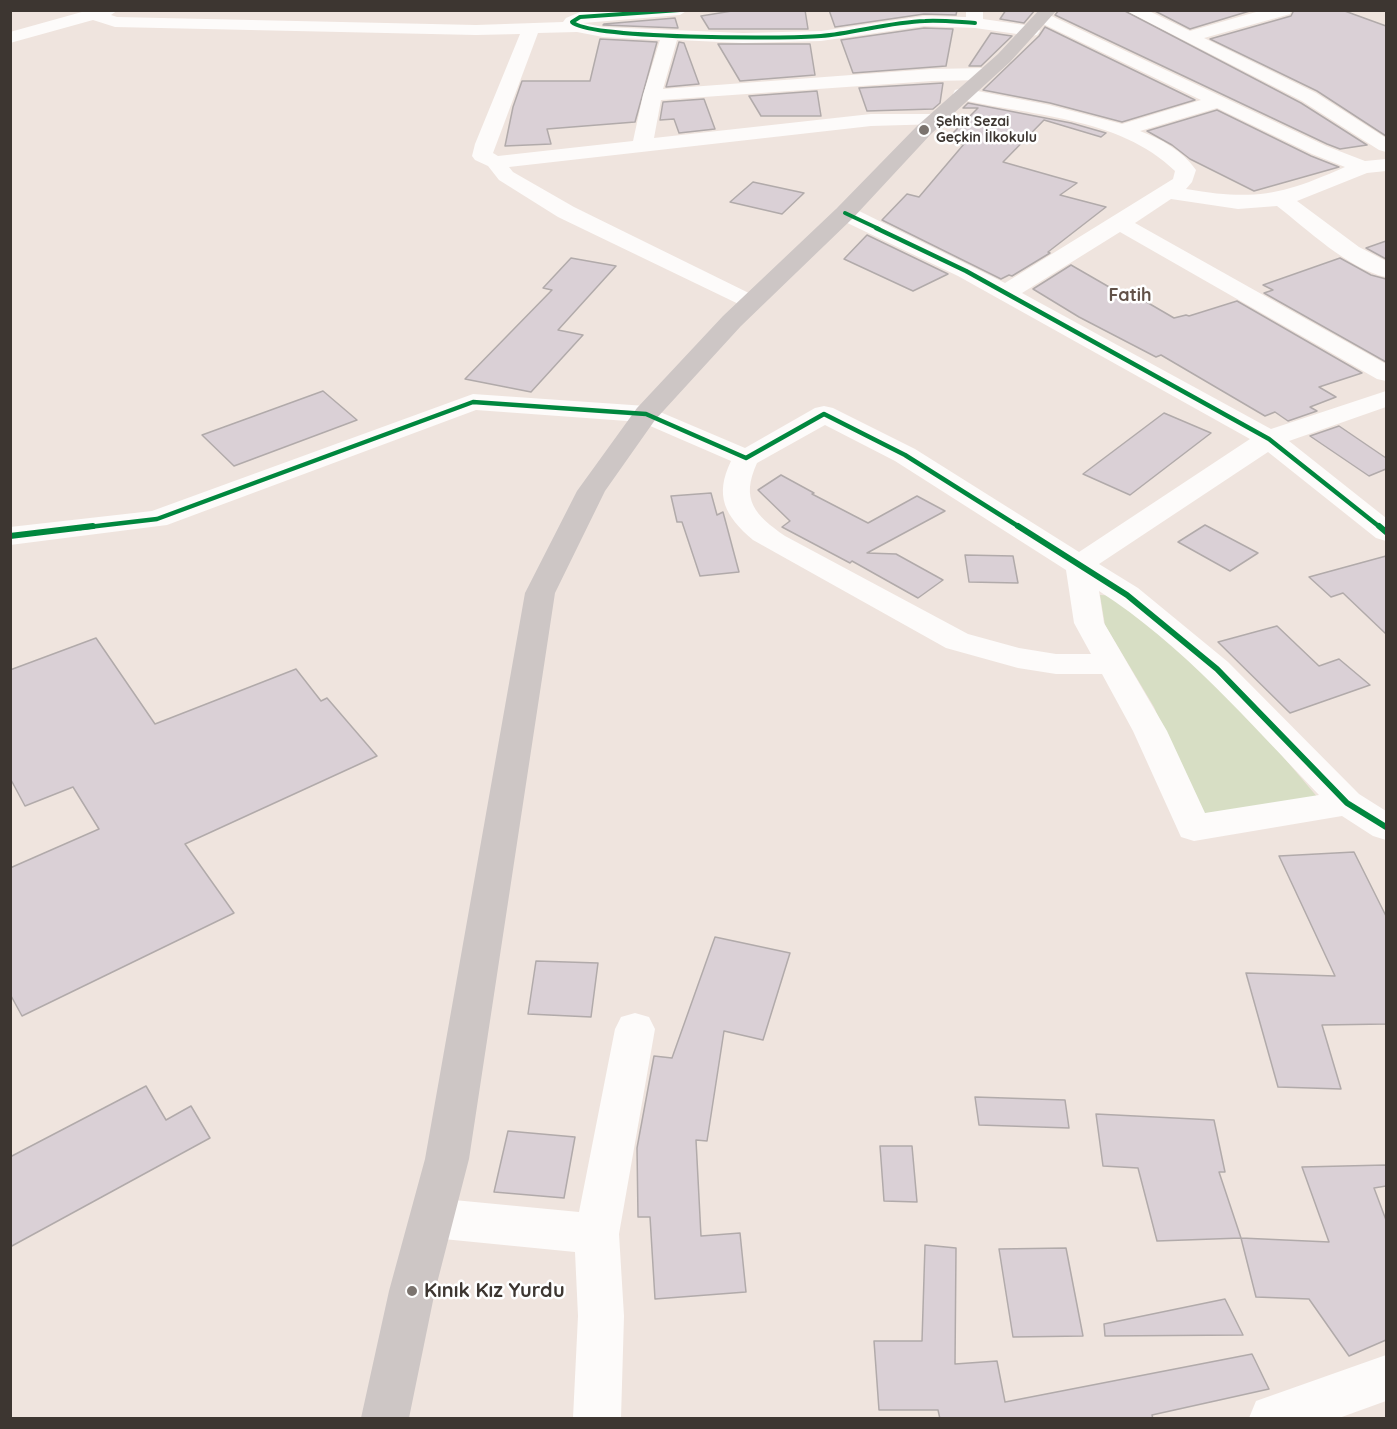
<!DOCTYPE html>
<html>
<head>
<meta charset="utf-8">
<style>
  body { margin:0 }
  #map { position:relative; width:1397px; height:1429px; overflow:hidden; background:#efe4de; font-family:Quicksand,sans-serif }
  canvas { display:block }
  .frame { position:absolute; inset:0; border:12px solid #3d3631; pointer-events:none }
</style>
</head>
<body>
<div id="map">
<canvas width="1397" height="1429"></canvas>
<div class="frame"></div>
</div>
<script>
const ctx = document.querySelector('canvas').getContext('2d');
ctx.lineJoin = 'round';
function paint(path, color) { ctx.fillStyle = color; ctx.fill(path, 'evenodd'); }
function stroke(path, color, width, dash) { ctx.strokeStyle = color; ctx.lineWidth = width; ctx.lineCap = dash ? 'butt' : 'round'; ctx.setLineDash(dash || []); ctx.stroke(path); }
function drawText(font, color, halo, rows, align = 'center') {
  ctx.font = font + ' Quicksand,sans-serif'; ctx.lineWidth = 5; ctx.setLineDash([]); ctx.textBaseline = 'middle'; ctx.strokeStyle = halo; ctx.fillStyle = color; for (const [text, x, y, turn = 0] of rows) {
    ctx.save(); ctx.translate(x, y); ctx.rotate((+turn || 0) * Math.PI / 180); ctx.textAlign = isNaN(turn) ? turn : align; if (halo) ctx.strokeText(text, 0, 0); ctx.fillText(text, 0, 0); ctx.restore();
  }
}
const green = new Path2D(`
  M 1100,595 L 1119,596 L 1214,675 L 1319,799 L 1200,814 L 1154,707 L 1105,625 Z`);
const building = new Path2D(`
  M 738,10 L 805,10 L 808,29 L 709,29 L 701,16 Z
  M 829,10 L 957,10 L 956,15 L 924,14 L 835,27 Z
  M 1006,10 L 1035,10 L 1024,23 L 1000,19 Z
  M 1059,10 L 1123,10 L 1301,103 L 1367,145 L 1340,149 L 1327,144 L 1055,15 Z
  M 1153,10 L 1253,10 L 1190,29 Z
  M 1294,10 L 1342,10 L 1386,26 L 1386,136 L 1317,91 L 1210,39 L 1291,16 Z
  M 675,18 L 678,28 L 603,25 L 604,24 Z
  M 1045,27 L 1195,100 L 1122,122 L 1050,103 L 983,90 L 1039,36 Z
  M 924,28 L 953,29 L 946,66 L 853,73 L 841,40 Z
  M 991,33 L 1012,36 L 981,66 L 969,66 Z
  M 600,39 L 657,42 L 635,122 L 547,129 L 551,144 L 505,146 L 513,107 L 522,81 L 590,81 Z
  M 679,42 L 684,43 L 699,84 L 666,87 Z
  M 718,44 L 810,44 L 815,75 L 740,81 Z
  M 943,83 L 940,103 L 933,109 L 867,111 L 859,88 Z
  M 817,91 L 821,116 L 761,116 L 749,96 Z
  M 704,99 L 715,129 L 679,133 L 674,119 L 660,120 L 663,102 Z
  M 968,103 L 1071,123 L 1106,133 L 1101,137 L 1044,120 L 1003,162 L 1077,183 L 1060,195 L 1106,207 L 1048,252 L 1050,253 L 1012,276 L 1009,275 L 1001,279 L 882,220 L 907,194 L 919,197 L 964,144 L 945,141 L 978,108 L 963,108 Z
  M 1217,110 L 1311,156 L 1339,167 L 1254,191 L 1190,159 L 1172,145 L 1147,131 Z
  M 753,182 L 804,193 L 782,214 L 730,202 Z
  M 867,235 L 948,274 L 913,291 L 844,259 Z
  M 1386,241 L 1386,259 L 1366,248 Z
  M 571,258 L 616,266 L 558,330 L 583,335 L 531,392 L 465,379 L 552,290 L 543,288 Z
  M 1340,258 L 1371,275 L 1386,279 L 1386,362 L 1264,293 L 1273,290 L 1263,285 Z
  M 1071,265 L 1123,295 L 1131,293 L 1174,318 L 1186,315 L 1189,316 L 1237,301 L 1362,373 L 1319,387 L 1336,397 L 1310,407 L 1317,411 L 1288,421 L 1275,412 L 1265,416 L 1161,355 L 1156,357 L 1079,317 L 1033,289 Z
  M 323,391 L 357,420 L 234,466 L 202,435 Z
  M 1164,413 L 1211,433 L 1130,495 L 1083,474 Z
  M 1339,426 L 1386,458 L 1386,469 L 1369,476 L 1310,436 Z
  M 781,475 L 814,493 L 812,494 L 868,523 L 917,496 L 945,511 L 867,553 L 896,554 L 943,580 L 918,598 L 852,561 L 850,563 L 782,527 L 790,521 L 758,490 Z
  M 711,493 L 717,515 L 723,512 L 739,572 L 700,576 L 682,522 L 677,522 L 671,496 Z
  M 1205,525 L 1258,553 L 1230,571 L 1178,542 Z
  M 965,555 L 1013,556 L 1018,583 L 969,582 Z
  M 1386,556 L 1386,634 L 1343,593 L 1331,597 L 1309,577 Z
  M 1277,626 L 1319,666 L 1339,659 L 1370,685 L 1290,713 L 1218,642 Z
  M 96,638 L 155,724 L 296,669 L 321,701 L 327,698 L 377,756 L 185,844 L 234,913 L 22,1016 L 10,994 L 10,868 L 99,829 L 73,787 L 25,806 L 10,778 L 10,670 Z
  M 1354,852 L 1386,916 L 1386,1024 L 1322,1025 L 1341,1089 L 1278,1087 L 1246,973 L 1335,976 L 1279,856 Z
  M 715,937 L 790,953 L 763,1040 L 724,1031 L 707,1141 L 696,1140 L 701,1236 L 740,1233 L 746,1292 L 655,1299 L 650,1217 L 638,1217 L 637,1148 L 654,1056 L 672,1058 Z
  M 536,961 L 598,963 L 591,1017 L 528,1014 Z
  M 146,1086 L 166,1120 L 191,1106 L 210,1138 L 10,1247 L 10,1157 Z
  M 975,1097 L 1065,1100 L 1069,1128 L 979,1125 Z
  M 1096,1114 L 1214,1120 L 1225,1172 L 1219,1172 L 1241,1238 L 1157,1241 L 1138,1168 L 1103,1166 Z
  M 508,1131 L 575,1137 L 564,1198 L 494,1192 Z
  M 880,1146 L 912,1146 L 917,1202 L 884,1201 Z
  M 1386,1165 L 1386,1186 L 1374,1188 L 1386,1220 L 1386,1340 L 1349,1356 L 1309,1299 L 1256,1297 L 1241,1238 L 1329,1242 L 1302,1167 Z
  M 925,1245 L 956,1248 L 955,1364 L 997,1361 L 1005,1402 L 1252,1354 L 1269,1389 L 1152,1415 L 1153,1419 L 940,1419 L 938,1410 L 879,1410 L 874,1341 L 922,1341 Z
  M 1066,1248 L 1083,1336 L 1013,1337 L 999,1249 Z
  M 1225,1299 L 1243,1335 L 1105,1336 L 1104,1324 Z`);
const minor = new Path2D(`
  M 89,10 L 118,10 L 111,15 L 117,17 L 476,25 L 563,22 L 566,18 L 580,12 L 688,10 L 680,15 L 583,23 L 603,27 L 743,33 L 821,31 L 924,16 L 966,17 L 966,10 L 983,10 L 983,19 L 1031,26 L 1037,27 L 1040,31 L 1037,35 L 1031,36 L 975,28 L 924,26 L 821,41 L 743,43 L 677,40 L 663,89 L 932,69 L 984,68 L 991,70 L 993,74 L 991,78 L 984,80 L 932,81 L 661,100 L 654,138 L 871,114 L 947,114 L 950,118 L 947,122 L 940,124 L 871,126 L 509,167 L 513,172 L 574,207 L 759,298 L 763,303 L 759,308 L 751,310 L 558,217 L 499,180 L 488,166 L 475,160 L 472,156 L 475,144 L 520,34 L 476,35 L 115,27 L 93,20 L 10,43 L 10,32 ZM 577,32 L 603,37 L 660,40 L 643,95 L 633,141 L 498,156 L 493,153 L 538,33 Z
  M 1125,10 L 1147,10 L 1190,31 L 1263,10 L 1292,10 L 1290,14 L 1204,38 L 1316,93 L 1386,138 L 1386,152 L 1379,150 L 1302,101 Z
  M 1043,12 L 1326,146 L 1365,161 L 1386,159 L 1386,171 L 1367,173 L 1297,201 L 1359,247 L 1386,261 L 1386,277 C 1348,269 1307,229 1277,206 L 1238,209 L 1171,199 L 1135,223 L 1386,364 L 1386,381 L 1377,379 L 1120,232 L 1022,293 L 1271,429 L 1386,391 L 1386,407 L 1289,441 L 1386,518 L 1386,541 L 1376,538 L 1268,452 L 1099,564 L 1138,588 L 1228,662 L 1359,794 L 1386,811 L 1386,840 L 1373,836 L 1342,816 L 1194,841 L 1181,837 L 1133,731 L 1102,674 L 1056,674 L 1018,668 L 946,648 L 753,540 C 725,516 714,496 731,461 L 641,422 L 476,410 L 167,525 L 10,545 L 10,527 L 152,511 L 473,394 L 646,406 L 745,448 L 815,408 L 824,406 L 833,408 L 915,449 L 1079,552 L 1250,439 L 958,276 L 837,218 L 834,213 L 837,208 L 845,207 L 853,208 L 1005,283 L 1173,179 L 1175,171 C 1119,116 1028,116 955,98 L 953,94 L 955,90 L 962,88 L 1049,105 L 1122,124 L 1201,100 L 1037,21 L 1034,17 L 1037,13 ZM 1217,108 L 1312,154 L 1345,167 C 1282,195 1255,201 1186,189 L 1192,182 L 1196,170 C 1183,151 1161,139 1140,131 ZM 825,425 L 895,461 L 1066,570 L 1074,623 L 1091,654 L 1056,654 L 1019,648 L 968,634 L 785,536 C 755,515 740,500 757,463 ZM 1099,591 C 1182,644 1251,724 1319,795 L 1205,813 L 1167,731 L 1104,623 Z
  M 635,1013 L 649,1017 L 655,1029 L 619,1234 L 624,1316 L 621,1418 L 573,1418 L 578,1316 L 575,1252 L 433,1238 L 417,1232 L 411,1218 L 417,1204 L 433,1198 L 579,1212 L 615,1029 L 621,1017 Z
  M 1386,1355 L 1386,1401 L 1339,1418 L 1249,1418 L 1256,1401 Z`);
const major = new Path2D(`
  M 1039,10 L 1057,10 L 1010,62 L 931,134 L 853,218 L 741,326 L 655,420 L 605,491 L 555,593 L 469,1159 L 435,1291 L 409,1418 L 361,1418 L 389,1291 L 425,1159 L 525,593 L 577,491 L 637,408 L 723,316 L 837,208 L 917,126 L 998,54 Z`);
const cyclewayFar2 = new Path2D(`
  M 680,10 L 580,17 L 572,22 C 589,39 786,39 821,36 C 855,33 890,22 925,21 C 941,20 958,22 975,23
  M 845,213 L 879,229`);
const cyclewayFar1 = new Path2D(`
  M 876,228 L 966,271 L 1269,439 L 1381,528
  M 80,528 L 157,519 L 473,402 L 646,414 L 746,458 L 824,414 L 905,455 L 1021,528`);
const cycleway = new Path2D(`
  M 1018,526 L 1127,595 L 1217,669 L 1347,803 L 1386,827
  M 1379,526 L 1386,532
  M 10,536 L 93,526`);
const markers = [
  [924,130,6,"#7b736e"],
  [412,1291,6,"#7b736e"]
];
const farPoinames = [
  ["Şehit Sezai",936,122],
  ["Geçkin İlkokulu",936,138]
];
const farDistrictnames = [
  ["Fatih",1130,296]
];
const nearPoinames = [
  ["Kınık Kız Yurdu",424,1291]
];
paint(green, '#d7dec4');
paint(building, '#dad0d6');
stroke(building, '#b1aaaa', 1.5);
paint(minor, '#fdfbfa');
paint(major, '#cdc6c5');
stroke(cyclewayFar2, '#00873e', 4);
stroke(cyclewayFar1, '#00873e', 4.5);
stroke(cycleway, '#00873e', 6);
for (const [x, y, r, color] of markers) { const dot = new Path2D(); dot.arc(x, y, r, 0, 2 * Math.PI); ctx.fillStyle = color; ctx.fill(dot); stroke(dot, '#fff', 2); }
drawText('bold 14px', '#3d3631', '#fff', farPoinames, 'left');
drawText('bold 18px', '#625249', '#fff', farDistrictnames);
drawText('bold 20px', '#3d3631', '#fff', nearPoinames, 'left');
</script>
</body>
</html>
